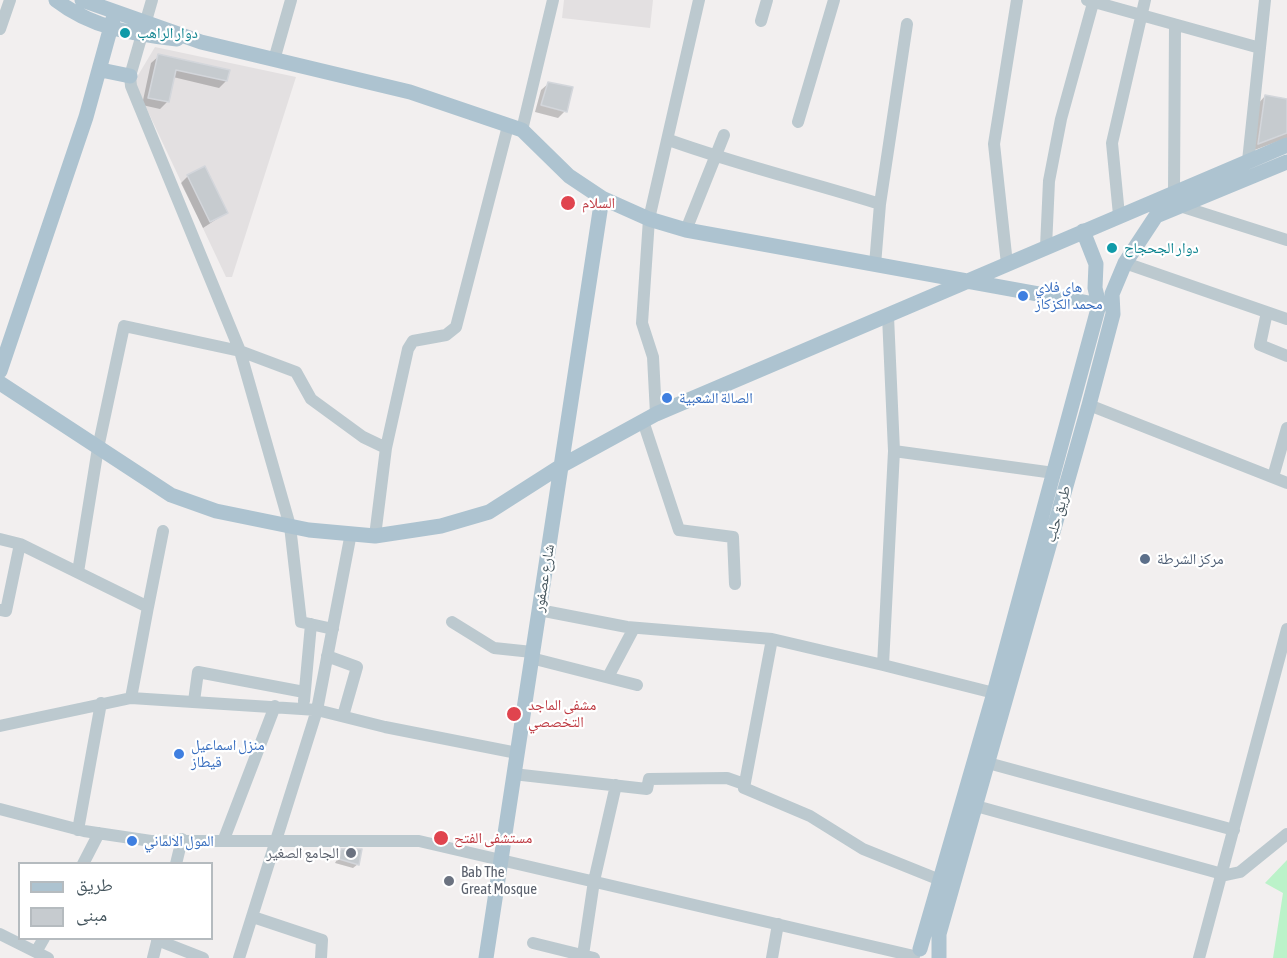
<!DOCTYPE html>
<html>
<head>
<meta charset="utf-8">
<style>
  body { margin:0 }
  #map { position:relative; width:1287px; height:958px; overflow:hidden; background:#f2efef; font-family:"Asap Condensed","Noto Naskh Arabic",sans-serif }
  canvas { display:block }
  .legend { position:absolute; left:18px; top:862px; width:195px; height:78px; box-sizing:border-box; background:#fff; border:2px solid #b5bbbf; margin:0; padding:8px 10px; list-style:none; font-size:18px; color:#46565e }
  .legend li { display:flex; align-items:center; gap:12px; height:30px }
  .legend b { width:30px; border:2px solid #b5bbbf }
</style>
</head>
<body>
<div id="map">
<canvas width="1287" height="958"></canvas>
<ul class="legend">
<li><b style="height:8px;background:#adc3d0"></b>طريق</li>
<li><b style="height:16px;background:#c6cbcf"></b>مبنى</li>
</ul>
</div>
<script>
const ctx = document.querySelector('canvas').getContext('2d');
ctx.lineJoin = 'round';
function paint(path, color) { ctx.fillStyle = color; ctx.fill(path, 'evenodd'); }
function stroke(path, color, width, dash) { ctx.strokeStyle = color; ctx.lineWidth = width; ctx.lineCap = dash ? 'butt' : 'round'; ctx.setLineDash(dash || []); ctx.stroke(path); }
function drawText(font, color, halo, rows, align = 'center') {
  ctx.font = font + ' "Asap Condensed","Noto Naskh Arabic",sans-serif'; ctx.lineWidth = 4.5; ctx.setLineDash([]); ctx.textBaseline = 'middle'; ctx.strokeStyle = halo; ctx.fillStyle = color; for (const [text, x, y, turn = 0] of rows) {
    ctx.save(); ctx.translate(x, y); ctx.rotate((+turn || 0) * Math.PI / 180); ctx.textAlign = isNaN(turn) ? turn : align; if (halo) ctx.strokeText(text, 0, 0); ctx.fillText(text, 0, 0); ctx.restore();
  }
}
const education = new Path2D(`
  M 564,0 L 653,0 L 650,28 L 562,18 Z
  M 155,47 L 296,77 L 232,277 L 226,277 L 134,82 Z`);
const green = new Path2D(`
  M 1287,860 L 1287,958 L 1273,958 L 1283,893 L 1265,883 Z`);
const shadow = new Path2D(`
  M 159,56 L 226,81 L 219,88 L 173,77 L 167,102 L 160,109 L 142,105 L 151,63 Z
  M 549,83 L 565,111 L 558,118 L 535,112 L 541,90 Z
  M 1265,96 L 1287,101 L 1287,138 L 1249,152 L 1256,106 Z
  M 188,176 L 226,213 L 203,228 L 181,183 Z
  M 342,851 L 358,864 L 353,868 L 335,863 Z`);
const building = new Path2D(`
  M 158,54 L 230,70 L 227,81 L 176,70 L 169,102 L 148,98 Z
  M 548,82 L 573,87 L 567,112 L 541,105 Z
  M 1265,95 L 1287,99 L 1287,133 L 1258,144 Z
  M 205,166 L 228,213 L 210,222 L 187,175 Z
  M 341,849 L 362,849 L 359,865 L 339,859 Z`);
const minor = new Path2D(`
  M 152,0 L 130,76 L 131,86 L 240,351 L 290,526 L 301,622 L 333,629
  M 1087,0 L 1260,48
  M 761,21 L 767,0
  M 0,29 L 10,0
  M 274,60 L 291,0
  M 798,122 L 834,0
  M 522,130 L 553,0
  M 669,140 C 738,165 810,182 880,204
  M 1248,161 L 1265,0
  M 1174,192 L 1175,25
  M 1180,206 L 1287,240
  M 1119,215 L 1112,143 L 1145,0
  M 686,230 L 724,135
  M 1046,247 L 1049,181 L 1061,119 L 1093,3
  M 1125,263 L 1287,319
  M 1007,264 L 994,144 L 1017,0
  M 875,265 L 880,204 L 907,24
  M 1267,312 L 1260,345 L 1287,356
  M 888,316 L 894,451 L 883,665 L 994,693
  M 1089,405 L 1287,483
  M 656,414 L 653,357 L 642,323 L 649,219 L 699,0
  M 643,421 L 679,530 L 733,537 L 735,584
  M 894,451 L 1054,473
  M 1273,477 L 1287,428
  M 375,536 L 386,448 L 408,349 L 413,341 L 446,335 L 456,327 L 508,126
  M 0,539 L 20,544 L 148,607 L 163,531
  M 78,572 L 98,448 L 124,326 L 240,351 L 296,372 L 311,399 L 363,437 L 386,448
  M 0,610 L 6,611 L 20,544
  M 539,610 L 627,627 L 772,639
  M 452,622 L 494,648 L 532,652
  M 327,656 L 357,667 L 343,716
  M 531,658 L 637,685
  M 883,665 L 772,639 L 744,788 L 810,816 L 863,849 L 940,880
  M 608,677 L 634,628
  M 131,698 L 148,607
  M 194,701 L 198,672 L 304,692
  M 304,701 L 311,624
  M 0,726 L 131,698 L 317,710 L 385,727 L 517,753
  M 988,763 L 1234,830
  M 513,774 L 647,789 L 649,779 L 727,778 L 744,784
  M 976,806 L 1226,875 L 1240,872 L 1287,834
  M 0,809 L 84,831 L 151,841 L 419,841 L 914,956
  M 78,830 L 101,703
  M 224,839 L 275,706
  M 83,864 L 99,833
  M 176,864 L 182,839
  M 253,917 L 322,940 L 321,958
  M 0,934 L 48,958
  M 157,940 L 203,958
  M 533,943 L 594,958
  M 36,952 L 44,938
  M 583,955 L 594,881 L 616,785
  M 153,958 L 158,938
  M 239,958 L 317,710 L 351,533
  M 772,958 L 778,924
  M 1199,958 L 1287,629`);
const major = new Path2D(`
  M 56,0 C 92,28 133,34 177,39
  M 82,0 L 201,42 L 410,92 L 522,130 L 569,176 L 602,198 L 649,219 L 686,230 L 1099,305
  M 101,70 L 130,76
  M 0,371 L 86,117 L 115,12
  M 0,383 L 171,495 L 216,511 L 309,530 L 375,536 L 441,526 L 489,512 L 561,466 L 656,414 L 1287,145
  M 920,949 L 994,693 L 1099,305 L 1095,288 L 1096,264 L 1083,231
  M 939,957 L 939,934 L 1089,405 L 1113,314 L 1112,294 L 1125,263 L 1156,216 L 1287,162
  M 486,958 L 602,198`);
const markers = [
  [125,33,6,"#0f9aa8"],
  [568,203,8,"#e0444e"],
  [1112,248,6,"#0f9aa8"],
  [1023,296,6,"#3f7fe0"],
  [667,398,6,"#3f7fe0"],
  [1145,559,6,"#5c6f8a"],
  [514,714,8,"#e0444e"],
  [179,754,6,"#3f7fe0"],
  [441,838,8,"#e0444e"],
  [132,841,6,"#3f7fe0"],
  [351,853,6,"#6b7280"],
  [449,881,6,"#6b7280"]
];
const cultureNames = [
  ["دوار الراهب",137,33],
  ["دوار الجحجاح",1124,248]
];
const healthNames = [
  ["السلام",582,203],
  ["مشفى الماجد",528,705],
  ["التخصصي",528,722],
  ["مستشفى الفتح",454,838]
];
const shopNames = [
  ["هاي فلاي",1035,287],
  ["محمد الكزكاز",1035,304],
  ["الصالة الشعبية",679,398],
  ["منزل اسماعيل",191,745],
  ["قيطاز",191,762],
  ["المول الالماني",144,841]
];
const streetNames = [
  ["طريق حلب",1058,514,-74],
  ["شارع عصفور",544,578,-81]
];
const serviceNames = [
  ["مركز الشرطة",1157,559]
];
const worshipNames = [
  ["الجامع الصغير",339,853],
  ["Bab The",461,872,"left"],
  ["Great Mosque",461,889,"left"]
];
paint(education, '#e3e0e1');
paint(green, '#bbf2c9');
paint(shadow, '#0003');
paint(building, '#c6cbcf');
stroke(building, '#d3d6db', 1.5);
stroke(minor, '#bcc9cf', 12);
stroke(major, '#adc3d0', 15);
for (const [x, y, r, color] of markers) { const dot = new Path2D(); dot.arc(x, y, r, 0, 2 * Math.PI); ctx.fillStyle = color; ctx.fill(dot); stroke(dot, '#fff', 2); }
drawText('15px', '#0d838f', '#fff', cultureNames, 'left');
drawText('15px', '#be3a42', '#fff', healthNames, 'left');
drawText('15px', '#366cbe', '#fff', shopNames, 'left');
drawText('15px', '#46565e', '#fff', streetNames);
drawText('15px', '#4e5e75', '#fff', serviceNames, 'left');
drawText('15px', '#5b616d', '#fff', worshipNames, 'right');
</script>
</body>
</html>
